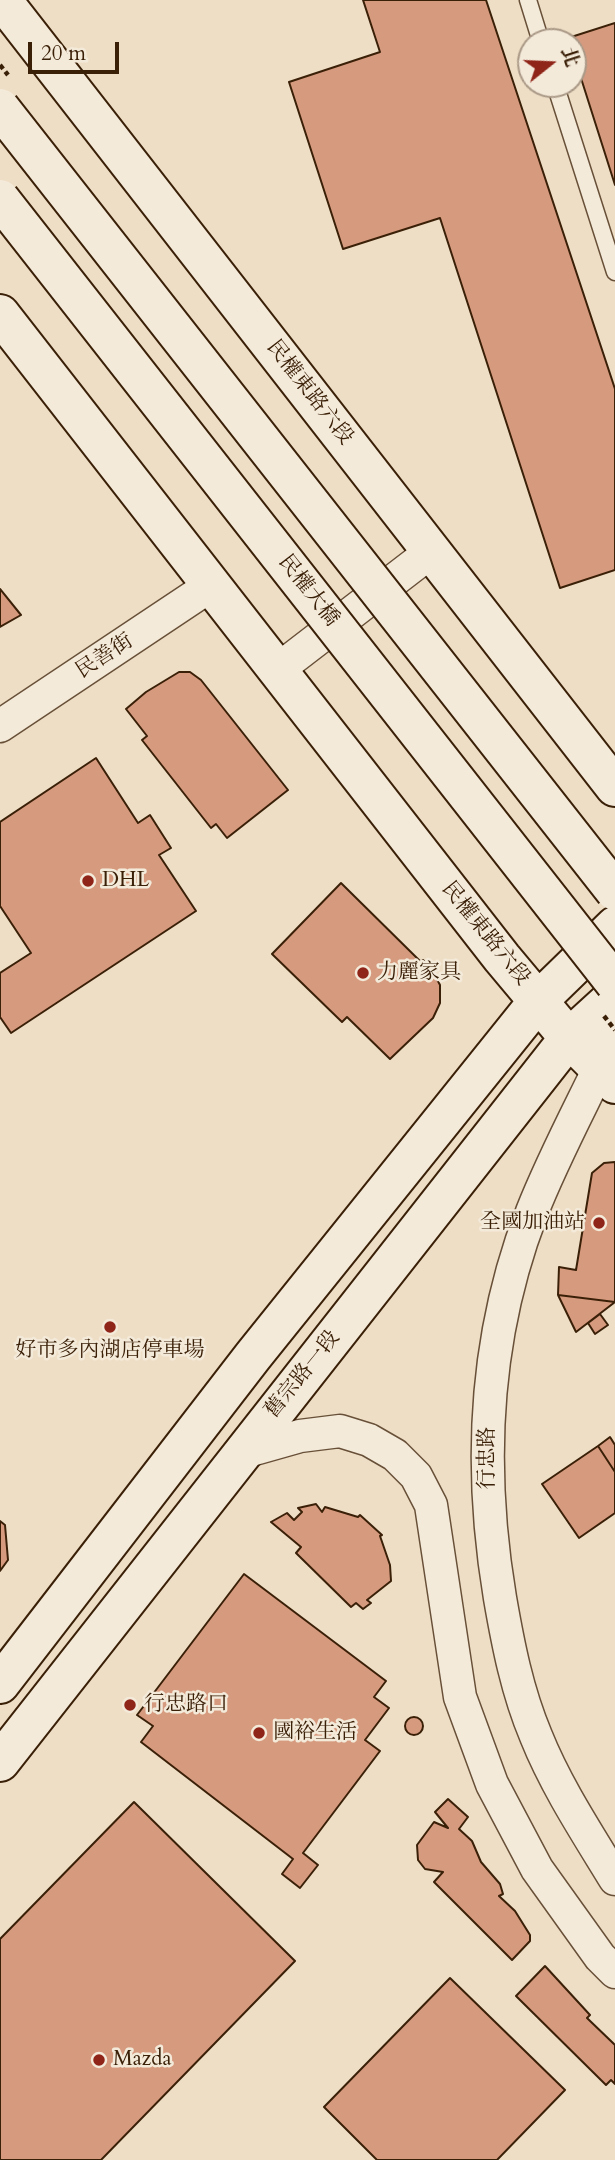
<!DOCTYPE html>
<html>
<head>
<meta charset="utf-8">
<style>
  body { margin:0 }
  #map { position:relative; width:615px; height:2160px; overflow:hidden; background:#eedec6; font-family:Cardo,"Noto Serif TC",serif }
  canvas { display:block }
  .north { position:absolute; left:517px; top:28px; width:70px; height:70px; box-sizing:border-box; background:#f4eada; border:2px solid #aa9986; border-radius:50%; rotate:72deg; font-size:19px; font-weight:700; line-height:28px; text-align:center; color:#3b2008 }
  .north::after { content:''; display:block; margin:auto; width:24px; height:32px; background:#8f2418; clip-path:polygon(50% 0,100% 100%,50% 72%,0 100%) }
  .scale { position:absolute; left:28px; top:42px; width:91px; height:32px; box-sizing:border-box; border:4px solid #3b2008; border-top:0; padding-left:9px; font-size:21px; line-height:24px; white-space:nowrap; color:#3b2008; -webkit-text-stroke:5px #f4eada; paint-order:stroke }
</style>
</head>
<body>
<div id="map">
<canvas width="615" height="2160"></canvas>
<div class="north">北</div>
<div class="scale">20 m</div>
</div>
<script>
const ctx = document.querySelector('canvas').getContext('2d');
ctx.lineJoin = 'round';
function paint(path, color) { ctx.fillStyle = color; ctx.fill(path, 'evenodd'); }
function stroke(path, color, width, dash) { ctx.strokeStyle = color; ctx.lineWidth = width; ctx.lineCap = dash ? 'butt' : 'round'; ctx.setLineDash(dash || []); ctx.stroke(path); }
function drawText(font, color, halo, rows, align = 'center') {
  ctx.font = font + ' Cardo,"Noto Serif TC",serif'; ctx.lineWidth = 5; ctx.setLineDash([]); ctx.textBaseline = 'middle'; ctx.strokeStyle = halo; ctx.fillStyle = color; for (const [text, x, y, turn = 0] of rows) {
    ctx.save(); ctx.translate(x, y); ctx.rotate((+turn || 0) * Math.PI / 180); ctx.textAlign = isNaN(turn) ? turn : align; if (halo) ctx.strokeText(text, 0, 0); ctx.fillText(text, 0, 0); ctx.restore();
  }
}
const building = new Path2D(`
  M 363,0 L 486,0 L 615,389 L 615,570 L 560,588 L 440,218 L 343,249 L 289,82 L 380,52 Z
  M 615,23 L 615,185 L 573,53 L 573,42 L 568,38 Z
  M 0,589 L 21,615 L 0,627 Z
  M 179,672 L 190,672 L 201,680 L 288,790 L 227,838 L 216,824 L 211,828 L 142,740 L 147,736 L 126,709 L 146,692 Z
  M 96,758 L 138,823 L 150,815 L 171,848 L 159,855 L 196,911 L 11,1033 L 0,1017 L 0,973 L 31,953 L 0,906 L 0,822 Z
  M 341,883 L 421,962 L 423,960 L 430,966 L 440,985 L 440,1003 L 433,1018 L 390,1059 L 347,1017 L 342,1022 L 272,954 Z
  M 615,1162 L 615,1302 L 558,1295 L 559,1267 L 576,1270 L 592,1173 L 604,1163 Z
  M 558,1295 L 615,1302 L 576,1332 Z
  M 600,1314 L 608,1325 L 595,1334 L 588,1323 Z
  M 610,1437 L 615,1445 L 615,1472 L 598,1446 Z
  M 598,1446 L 615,1472 L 615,1513 L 579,1538 L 542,1484 Z
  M 316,1504 L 322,1512 L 325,1507 L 358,1517 L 360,1515 L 382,1535 L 380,1536 L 390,1565 L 391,1581 L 367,1600 L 371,1603 L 363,1609 L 356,1603 L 351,1607 L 296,1553 L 301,1547 L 271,1522 L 287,1513 L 294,1520 L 302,1512 L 298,1508 Z
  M 0,1521 L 5,1525 L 8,1560 L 0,1571 Z
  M 244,1574 L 386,1681 L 374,1697 L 389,1708 L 365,1740 L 380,1751 L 303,1853 L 318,1865 L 300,1888 L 282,1874 L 293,1859 L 141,1742 L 153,1726 L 137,1715 Z
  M405 1726a9 9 0 1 1 18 0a9 9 0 1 1-18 0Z
  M 448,1799 L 468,1817 L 459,1829 L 472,1841 L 481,1862 L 500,1884 L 503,1894 L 499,1896 L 515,1911 L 530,1935 L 530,1941 L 512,1960 L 434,1882 L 443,1872 L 425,1869 L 418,1860 L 417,1845 L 434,1822 L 448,1828 L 435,1812 Z
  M 134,1802 L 295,1961 L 101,2160 L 0,2160 L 0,1939 Z
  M 545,1966 L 590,2015 L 587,2018 L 615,2045 L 615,2084 L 611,2080 L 606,2085 L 516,1996 Z
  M 450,1978 L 565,2090 L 497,2160 L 377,2160 L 324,2107 Z`);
const lane = new Path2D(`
  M 528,0 L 541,42
  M 555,84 L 615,272`);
const street = new Path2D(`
  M 276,671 L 432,551
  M 0,726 L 210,586
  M 615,1035 C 588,1094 556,1151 532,1212 C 484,1336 478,1467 500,1598 C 508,1644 517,1691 536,1736 C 556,1786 587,1833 615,1879
  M 240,1453 L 300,1436 L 340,1431 L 369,1440 L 395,1455 L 416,1476 L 431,1505 L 460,1697 L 492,1784 L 537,1869 L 600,1957 L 615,1972`);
const secondary = new Path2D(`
  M 2,0 L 615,787
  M 0,314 L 502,958 L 569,1038 L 615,1084
  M 0,1684 L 253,1356 L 539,1000 L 615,926
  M 0,1762 L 569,1038 L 615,996`);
const pathBridge = new Path2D(`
  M 0,65 L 8,75
  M 604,1016 L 615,1030`);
const secondaryBridge = new Path2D(`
  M 0,108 L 615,891
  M 0,199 L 615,983`);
const markers = [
  [88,881,7,"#8f2418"],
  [363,973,7,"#8f2418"],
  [599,1223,7,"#8f2418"],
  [110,1327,7,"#8f2418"],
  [130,1705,7,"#8f2418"],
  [259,1733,7,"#8f2418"],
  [99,2060,7,"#8f2418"]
];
const streetNames = [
  ["民權東路六段",309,393,52],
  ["民權大橋",308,591,52],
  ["民善街",105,657,-33],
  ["民權東路六段",485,934,51],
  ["舊宗路一段",303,1375,-51],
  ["行忠路",488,1458,-90]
];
const poiNames = [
  ["DHL",102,881],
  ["力麗家具",377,973],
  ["全國加油站",585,1223,"right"],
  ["好市多內湖店停車場",110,1351,"center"],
  ["行忠路口",144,1705],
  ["國裕生活",273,1733],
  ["Mazda",113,2060]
];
paint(building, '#d69a7f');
stroke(building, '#3b2008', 2);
stroke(lane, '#685038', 19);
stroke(street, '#685038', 35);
stroke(secondary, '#3b2008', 42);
stroke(lane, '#f4eada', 16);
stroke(street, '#f4eada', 32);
stroke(secondary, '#f4eada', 38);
stroke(secondaryBridge, '#3b2008', 42, []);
stroke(pathBridge, '#3b2008', 4.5, [5, 3.5]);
stroke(secondaryBridge, '#f4eada', 38);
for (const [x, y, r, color] of markers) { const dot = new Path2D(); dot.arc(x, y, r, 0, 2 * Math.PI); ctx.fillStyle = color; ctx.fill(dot); stroke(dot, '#f4eada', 2.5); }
drawText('21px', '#3b2008', '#f4eada', streetNames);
drawText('21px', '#3b2008', '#f4eada', poiNames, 'left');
</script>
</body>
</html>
